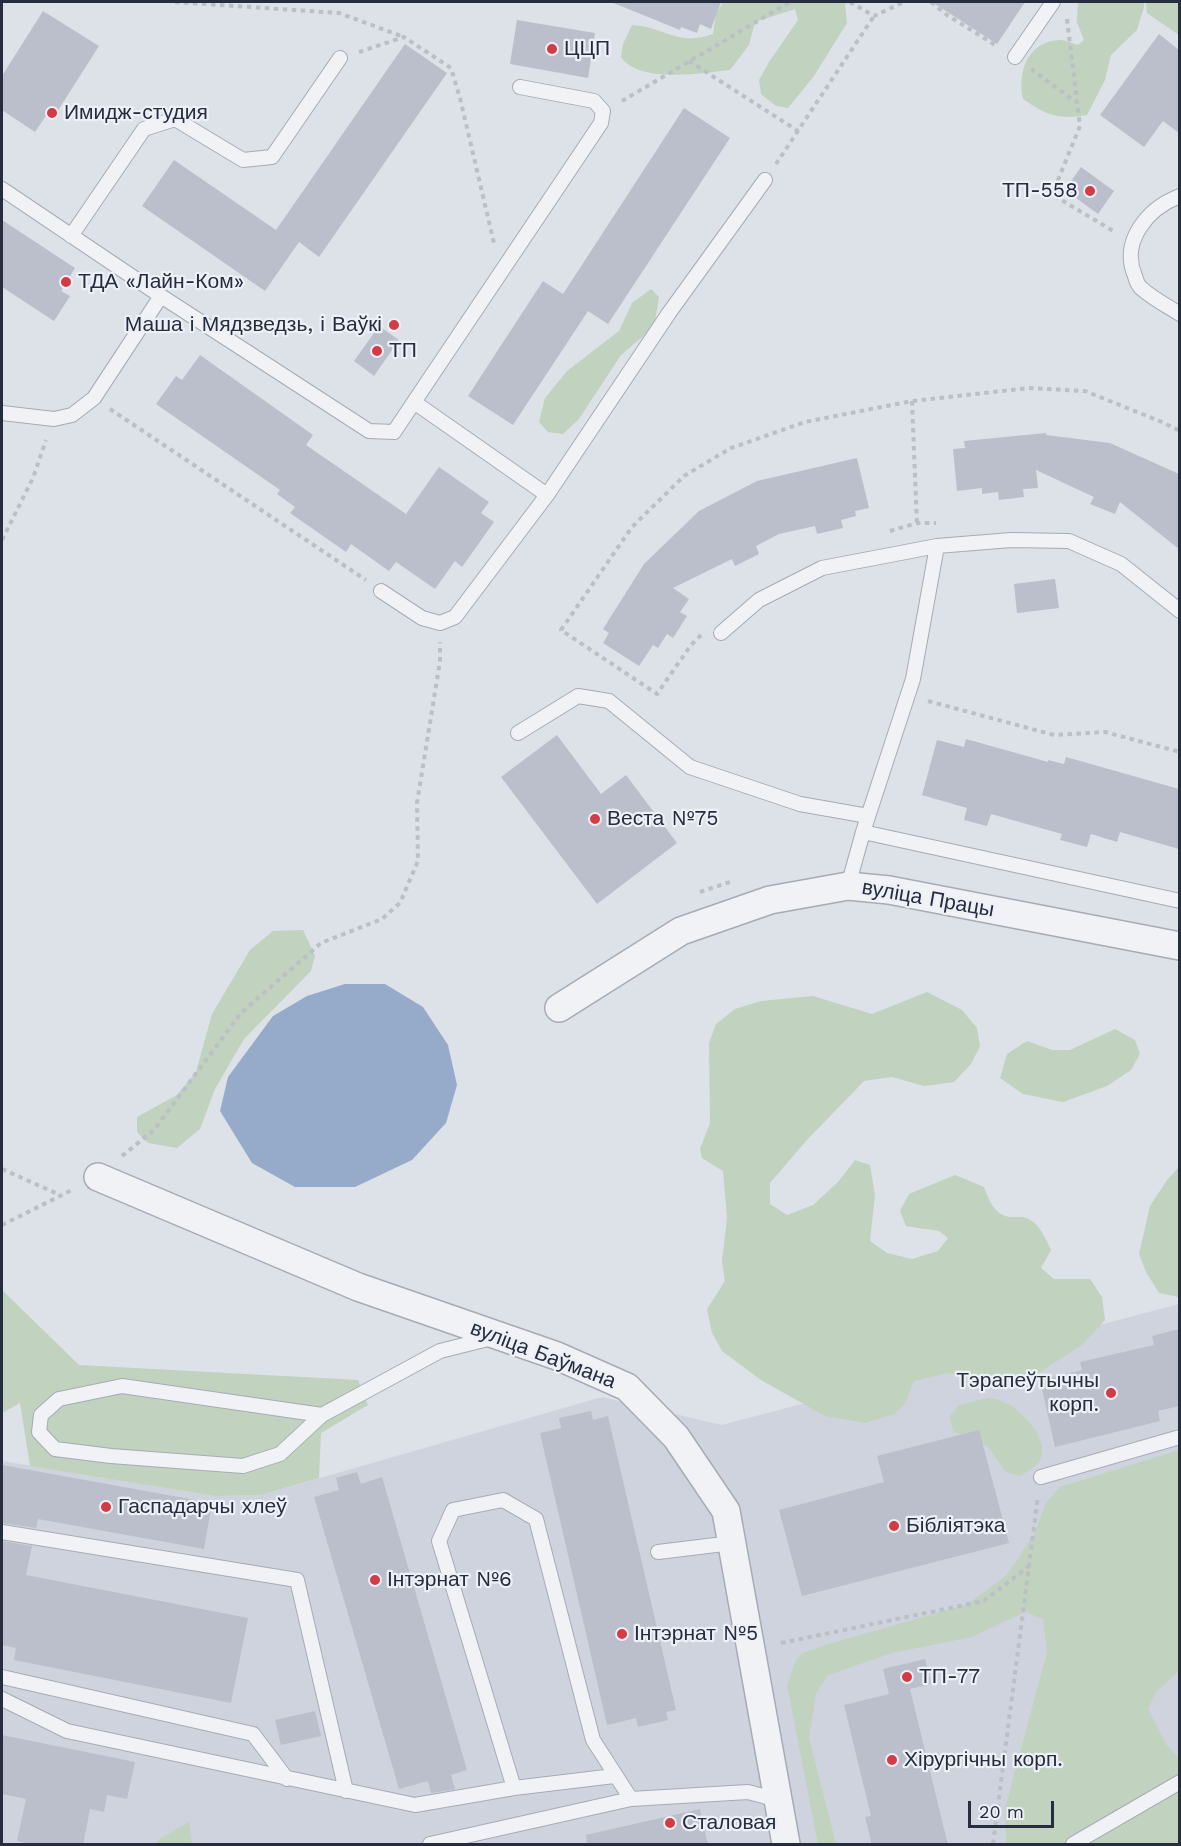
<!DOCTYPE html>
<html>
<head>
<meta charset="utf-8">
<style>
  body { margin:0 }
  #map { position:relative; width:1181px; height:1846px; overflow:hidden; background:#dde1e8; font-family:"Work Sans",sans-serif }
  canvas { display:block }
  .frame { position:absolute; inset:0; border:3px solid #262d3f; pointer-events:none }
  .scale { position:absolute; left:968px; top:1801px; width:86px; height:27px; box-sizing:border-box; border:3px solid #262d3f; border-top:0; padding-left:8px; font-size:18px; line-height:21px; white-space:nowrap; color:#262d3f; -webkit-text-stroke:4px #edf0f6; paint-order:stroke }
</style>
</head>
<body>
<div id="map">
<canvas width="1181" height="1846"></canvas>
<div class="frame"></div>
<div class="scale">20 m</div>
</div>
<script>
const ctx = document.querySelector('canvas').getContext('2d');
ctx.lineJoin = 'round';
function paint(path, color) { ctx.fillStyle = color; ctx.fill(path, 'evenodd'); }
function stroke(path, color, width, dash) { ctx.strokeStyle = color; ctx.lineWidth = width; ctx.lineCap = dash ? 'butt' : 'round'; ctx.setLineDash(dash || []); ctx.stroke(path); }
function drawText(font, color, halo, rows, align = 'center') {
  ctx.font = font + ' "Work Sans",sans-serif'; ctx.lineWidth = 4.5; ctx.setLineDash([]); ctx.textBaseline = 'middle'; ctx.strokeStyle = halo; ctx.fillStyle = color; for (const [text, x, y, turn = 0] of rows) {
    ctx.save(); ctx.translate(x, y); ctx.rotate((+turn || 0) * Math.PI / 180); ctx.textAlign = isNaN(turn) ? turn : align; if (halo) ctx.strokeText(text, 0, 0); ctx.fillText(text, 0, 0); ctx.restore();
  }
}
const built = new Path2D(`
  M 1179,1304 L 1179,1844 L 2,1844 L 2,1461 L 215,1496 L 261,1495 L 602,1397 L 722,1425 Z`);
const green = new Path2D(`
  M 723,2 L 853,2 L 845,4 L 847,23 L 814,76 L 788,108 L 776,106 L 761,94 L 759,80 L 769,62 L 798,20 L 795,9 L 755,22 L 749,45 L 730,70 C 702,73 639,84 621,57 L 623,44 L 632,25 C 665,27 678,47 713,34 L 716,14 Z
  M 1078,2 L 1144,2 L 1144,7 L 1137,30 L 1111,55 L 1105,80 L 1087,115 C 1058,120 1046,115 1023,99 C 1017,72 1028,41 1060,40 C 1065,40 1072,43 1078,45 L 1084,40 L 1077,22 Z
  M 1146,2 L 1179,2 L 1179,35 L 1147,13 Z
  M 651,289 L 659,297 L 654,327 L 621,355 L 579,419 L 563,434 L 548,432 L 539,422 L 545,398 L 567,371 L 619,331 L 632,303 Z
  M 303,930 L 315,956 L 311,971 L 244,1039 L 215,1089 L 200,1129 L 177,1148 L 148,1143 L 137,1132 L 137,1117 L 177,1095 L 196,1072 L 212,1014 L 250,950 L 273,931 Z
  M 927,992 L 962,1010 L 977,1028 L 980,1046 L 971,1064 L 954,1082 L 924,1086 L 892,1077 L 864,1081 L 806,1141 L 770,1183 L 770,1204 L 787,1215 L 813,1205 L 838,1182 L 855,1160 L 870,1165 L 875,1195 L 870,1241 L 887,1253 L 912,1259 L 938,1251 L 948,1238 L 939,1231 L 906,1226 L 900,1211 L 909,1194 L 955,1175 L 984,1187 C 990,1203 996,1218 1015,1217 C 1021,1217 1025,1217 1029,1219 C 1041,1226 1045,1238 1051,1250 L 1041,1268 L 1054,1279 L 1090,1279 L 1102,1297 L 1105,1320 L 1083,1344 L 1034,1376 L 984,1380 L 947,1373 L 914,1381 L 904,1405 L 894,1414 L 865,1423 L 825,1416 L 761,1380 L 722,1351 L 712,1333 L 707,1309 L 725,1281 L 722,1261 L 727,1218 L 723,1171 L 702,1158 L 700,1149 L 710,1123 L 709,1043 L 716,1024 L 735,1009 L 761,1001 L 813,996 L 872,1014 Z
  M 1115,1029 L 1135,1040 L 1140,1054 L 1131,1070 L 1107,1086 L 1063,1102 L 1023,1094 L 1000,1078 L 1007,1054 L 1027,1041 L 1052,1050 L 1070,1050 Z
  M 1179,1167 L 1179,1297 L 1159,1293 L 1146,1272 L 1139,1254 L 1150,1206 L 1167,1180 Z
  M 2,1290 L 79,1365 L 358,1380 L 368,1405 L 321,1433 L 319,1478 L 261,1495 L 215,1496 L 30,1466 L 20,1403 L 2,1413 Z
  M 988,1398 C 992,1399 997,1399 1002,1401 C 1019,1407 1049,1438 1041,1458 C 1037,1467 1028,1471 1020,1476 L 1006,1472 L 988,1447 L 953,1431 L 950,1416 L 959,1405 Z
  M 1179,1450 L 1179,1671 L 1156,1692 L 1148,1709 L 1166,1744 L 1179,1759 L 1179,1844 L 1006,1844 L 1005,1809 L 1047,1652 L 1043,1619 L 1025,1612 L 972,1637 L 892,1653 L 828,1675 L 816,1694 L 809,1738 L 836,1844 L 818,1844 L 787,1685 L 795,1662 L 802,1653 L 829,1644 L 968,1604 L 1008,1574 L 1034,1534 L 1046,1503 L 1060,1487 Z
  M 189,1822 L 192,1844 L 155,1844 L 160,1839 Z`);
const water = new Path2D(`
  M 345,984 L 385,984 L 423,1007 L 448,1045 L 457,1085 L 446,1123 L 412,1160 L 355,1187 L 295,1187 L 252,1163 L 220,1111 L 228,1077 L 273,1016 L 307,996 Z`);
const building = new Path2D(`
  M 611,2 L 721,2 L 711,29 L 700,24 L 697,33 L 681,27 L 680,30 Z
  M 932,2 L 1025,2 L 997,44 Z
  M 43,11 L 99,46 L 55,115 L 49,111 L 35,132 L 2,110 L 2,76 Z
  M 517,20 L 595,33 L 588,78 L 510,64 Z
  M 1159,34 L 1179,50 L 1179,133 L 1163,121 L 1144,147 L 1100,115 Z
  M 405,44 L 447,73 L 319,257 L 299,242 L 265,291 L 142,206 L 174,160 L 276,230 Z
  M 684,108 L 730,138 L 608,324 L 588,311 L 513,425 L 468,396 L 543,281 L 563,294 Z
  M 1081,167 L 1114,191 L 1098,214 L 1065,190 Z
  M 2,220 L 75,268 L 61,291 L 70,296 L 54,321 L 2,287 Z
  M 379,326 L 399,340 L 374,376 L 354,361 Z
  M 200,355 L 313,435 L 306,445 L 406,514 L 439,467 L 489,502 L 481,513 L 494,522 L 462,567 L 455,561 L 435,589 L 396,562 L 389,571 L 351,544 L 346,552 L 290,513 L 295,507 L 277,494 L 280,490 L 156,404 L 176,376 L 182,380 Z
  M 1046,433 L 1046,435 L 1110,443 L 1179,474 L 1179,549 L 1120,502 L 1115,514 L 1090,504 L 1094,497 L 1036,470 L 1038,488 L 1023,489 L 1024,497 L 999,500 L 998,492 L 982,494 L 982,488 L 957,491 L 953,449 L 965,448 L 964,441 Z
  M 857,458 L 869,508 L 855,511 L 856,516 L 841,520 L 843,528 L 817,534 L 815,526 L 779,534 L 756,546 L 759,554 L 735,566 L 732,559 L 673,588 L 689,599 L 680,612 L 687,616 L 673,638 L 667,634 L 658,648 L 653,645 L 639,666 L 603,643 L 609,633 L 603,629 L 644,564 L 699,511 L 757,481 Z
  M 1055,579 L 1059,608 L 1017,613 L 1014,584 Z
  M 557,735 L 601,794 L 626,775 L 677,843 L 597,904 L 501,777 Z
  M 966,739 L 1048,762 L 1048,760 L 1064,764 L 1066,757 L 1179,789 L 1179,849 L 1120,832 L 1117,842 L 1091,834 L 1087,847 L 1060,840 L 1062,834 L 991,814 L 987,826 L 964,820 L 967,808 L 922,795 L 937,740 L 964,747 Z
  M 1179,1329 L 1179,1406 L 1158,1411 L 1160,1421 L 1055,1447 L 1040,1380 L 1082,1370 L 1080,1362 L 1154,1345 L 1152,1336 Z
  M 591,1411 L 593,1420 L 608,1416 L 676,1710 L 666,1712 L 668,1720 L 638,1727 L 636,1718 L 607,1725 L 540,1433 L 561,1428 L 559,1418 Z
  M 979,1430 L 1009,1543 L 802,1596 L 779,1510 L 884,1482 L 877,1456 Z
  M 2,1465 L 212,1503 L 204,1549 L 38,1519 L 36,1528 L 2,1523 Z
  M 357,1472 L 361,1484 L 382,1477 L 467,1770 L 451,1775 L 455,1789 L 431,1793 L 428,1781 L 399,1789 L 314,1497 L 339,1490 L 336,1478 Z
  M 2,1541 L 32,1546 L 26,1575 L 248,1618 L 231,1703 L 14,1660 L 16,1648 L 2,1645 Z
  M 925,1659 L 931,1684 L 910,1689 L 948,1845 L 872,1845 L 865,1817 L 871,1816 L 844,1705 L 889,1694 L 883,1669 Z
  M 315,1711 L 321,1736 L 281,1745 L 275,1720 Z
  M 2,1735 L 135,1762 L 127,1799 L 107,1795 L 104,1812 L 90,1809 L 83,1845 L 35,1845 L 17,1841 L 26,1799 L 2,1794 Z
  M 700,1809 L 708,1845 L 587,1845 L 586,1835 Z`);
const path = new Path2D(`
  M 175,2 L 339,13 L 404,37
  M 850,2 L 874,16 L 904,2
  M 931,2 L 947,15 L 997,46
  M 1067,19 L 1080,126 L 1058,180 L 1058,198 L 1115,232
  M 359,52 L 404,37 L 451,68 L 460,98 L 494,243
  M 689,61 L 798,131
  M 1031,69 L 1076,102
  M 622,101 L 790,2
  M 776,164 L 874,16
  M 912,401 L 917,525
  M 110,409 L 366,580
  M 890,531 L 917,523 L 936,523
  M 2,540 L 33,478 L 46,440
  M 701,635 L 691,645 L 657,694 L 561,630 L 632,527 L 684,476 L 731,448 L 805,422 L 912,401 L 1028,388 L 1085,391 L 1162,422 L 1180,431
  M 928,701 L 1054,735 L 1105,732 L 1180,752
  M 700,892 L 733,881
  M 122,1156 L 154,1130 L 241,1013 L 321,943 L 382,919 L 400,903 L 418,861 L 417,803 L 440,661 L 440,642
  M 2,1169 L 60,1195
  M 2,1225 L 74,1189
  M 781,1643 L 984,1601 L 1029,1566
  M 993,1844 L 1038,1496`);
const service = new Path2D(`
  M 1015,57 L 1053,2
  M 2,189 L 161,296
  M 1180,196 C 1148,208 1120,241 1135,276 C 1136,280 1138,285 1141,288 C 1152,298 1167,306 1180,314
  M 71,236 L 144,129 L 175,119 L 243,160 L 272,157 L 340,58
  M 414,402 L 601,123 L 603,111 L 594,101 L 520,87
  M 2,413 L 54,419 L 72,415 L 94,398 L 161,296 L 369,431 L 394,432 L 414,402 L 547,495
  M 381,591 L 422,618 L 440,623 L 455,617 L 547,495 L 669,313 L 765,180
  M 721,633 L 759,600 L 822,568 L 937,546 L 1011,540 L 1069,541 L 1121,564 L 1180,611
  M 518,733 L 578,696 L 609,701 L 690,767 L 800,804 L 868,816
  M 863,832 L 1180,901
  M 848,886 L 863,832 L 913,679 L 937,546
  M 322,1415 L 280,1454 L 243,1466 L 111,1456 L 55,1449 L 39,1432 L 41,1415 L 59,1399 L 122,1386 L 322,1415 L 440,1351 L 492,1338
  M 1041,1477 L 1180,1437
  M 2,1532 L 297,1580 L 346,1791
  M 658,1552 L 732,1543
  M 2,1677 L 253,1734 L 287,1779
  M 2,1699 L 67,1731 L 415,1805 L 514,1788
  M 614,1776 L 514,1788 L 439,1541 L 453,1510 L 503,1500 L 536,1519 L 593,1740 L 631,1799
  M 430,1844 L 631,1799 L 748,1792 L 778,1800
  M 1073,1844 L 1180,1782`);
const minor = new Path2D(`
  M 559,1008 L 681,931 L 770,900 L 848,886 L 889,890 L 1180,946
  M 98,1177 L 358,1287 L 557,1356 L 627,1387 L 676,1437 L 726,1511 L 786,1844`);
const markers = [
  [552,49,6,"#d43c45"],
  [52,113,6,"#d43c45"],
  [1090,191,6,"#d43c45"],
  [66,282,6,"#d43c45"],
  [394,325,6,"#d43c45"],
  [377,351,6,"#d43c45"],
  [595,819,6,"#d43c45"],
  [1111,1393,6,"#d43c45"],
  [106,1507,6,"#d43c45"],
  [894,1526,6,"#d43c45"],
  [375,1580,6,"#d43c45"],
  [622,1634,6,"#d43c45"],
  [907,1677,6,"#d43c45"],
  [892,1760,6,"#d43c45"],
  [670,1823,6,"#d43c45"]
];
const poiNames = [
  ["ЦЦП",564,49],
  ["Имидж-студия",64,113],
  ["ТП-558",1078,191,"right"],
  ["ТДА «Лайн-Ком»",78,282],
  ["Маша і Мядзведзь, і Ваўкі",382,325,"right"],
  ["ТП",389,351],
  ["Веста №75",607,819],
  ["Тэрапеўтычны",1099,1381,"right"],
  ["корп.",1099,1405,"right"],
  ["Гаспадарчы хлеў",118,1507],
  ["Бібліятэка",906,1526],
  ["Інтэрнат №6",387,1580],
  ["Інтэрнат №5",634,1634],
  ["ТП-77",919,1677],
  ["Хірургічны корп.",904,1760],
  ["Сталовая",682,1823]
];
const streetNames = [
  ["вуліца Працы",928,899,10],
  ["вуліца Баўмана",543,1355,21]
];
paint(built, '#cfd3dd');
paint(green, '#c1d2be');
paint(water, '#96abca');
paint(building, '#babfcb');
stroke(service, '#a6abb5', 16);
stroke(minor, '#a6abb5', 30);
stroke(path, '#bbbfc6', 4, [4.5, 4.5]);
stroke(service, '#f0f2f6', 14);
stroke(minor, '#f0f2f6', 27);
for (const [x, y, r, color] of markers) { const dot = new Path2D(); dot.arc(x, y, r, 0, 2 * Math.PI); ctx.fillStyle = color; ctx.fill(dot); stroke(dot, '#edf0f6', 2); }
drawText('21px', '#262d3f', '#edf0f6', poiNames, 'left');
drawText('21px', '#262d3f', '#edf0f6', streetNames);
</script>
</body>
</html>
